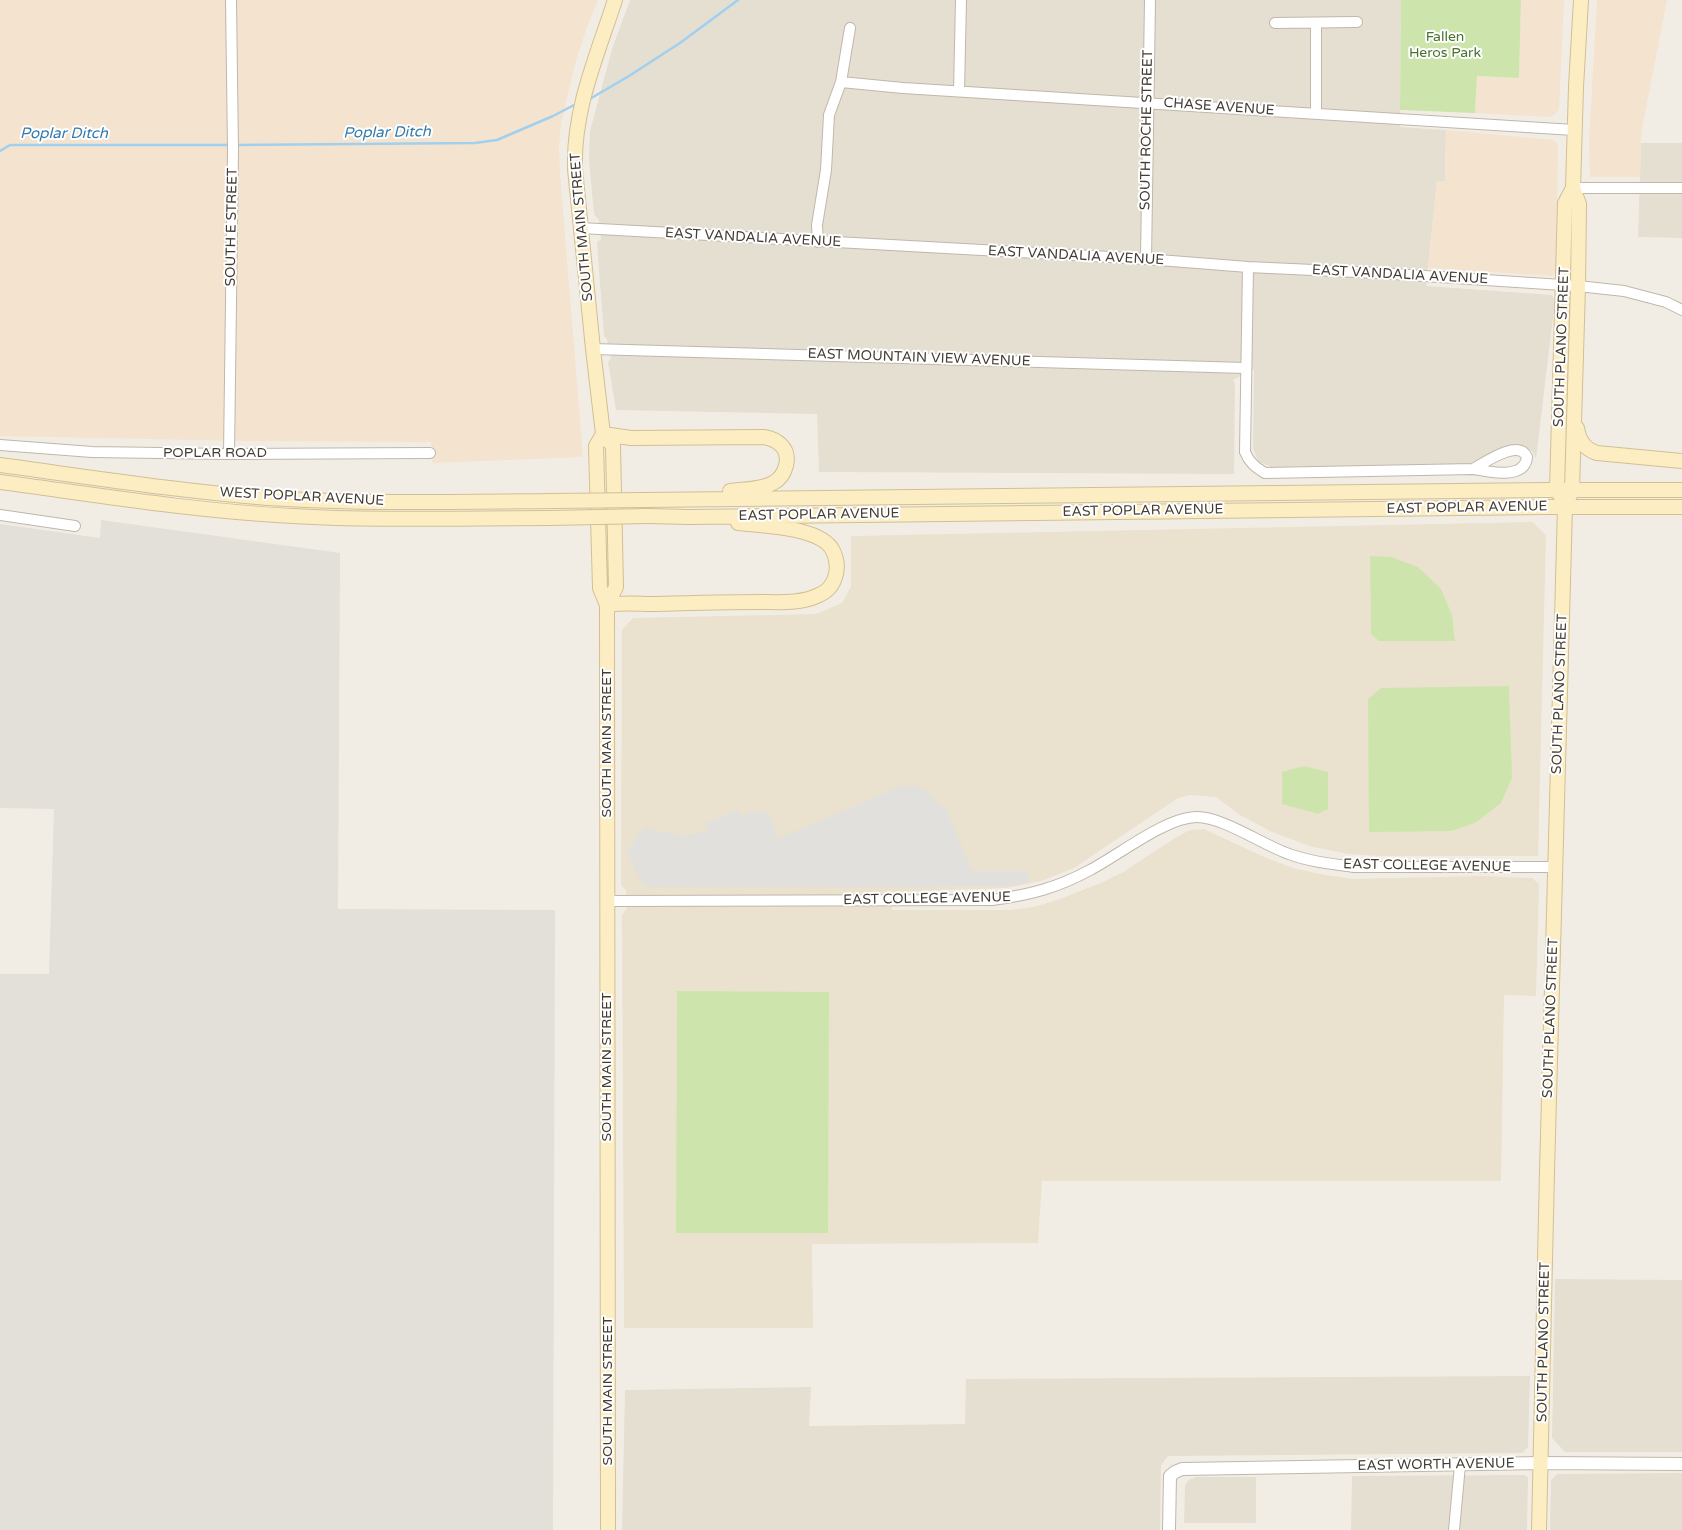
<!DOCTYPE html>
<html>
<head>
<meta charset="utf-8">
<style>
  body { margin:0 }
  canvas { display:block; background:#f2ede4 }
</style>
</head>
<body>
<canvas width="1682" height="1530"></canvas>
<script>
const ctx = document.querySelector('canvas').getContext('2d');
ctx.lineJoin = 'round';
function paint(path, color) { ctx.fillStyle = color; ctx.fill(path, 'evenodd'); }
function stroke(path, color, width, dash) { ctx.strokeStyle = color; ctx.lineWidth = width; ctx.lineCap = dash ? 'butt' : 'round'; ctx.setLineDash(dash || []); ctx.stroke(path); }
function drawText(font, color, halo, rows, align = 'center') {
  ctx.font = font + ' "Varela Round",sans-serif'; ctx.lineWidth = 4; ctx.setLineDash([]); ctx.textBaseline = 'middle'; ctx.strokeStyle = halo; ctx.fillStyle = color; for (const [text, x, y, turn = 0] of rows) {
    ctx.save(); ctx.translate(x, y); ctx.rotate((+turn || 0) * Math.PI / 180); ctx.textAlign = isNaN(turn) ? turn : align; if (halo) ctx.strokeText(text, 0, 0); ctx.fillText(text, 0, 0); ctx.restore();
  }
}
const residential = new Path2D(`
  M 630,0 L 1401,0 L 1400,127 L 1446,130 L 1445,181 L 1437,181 L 1426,286 L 1552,295 L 1555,301 L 1536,459 L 1533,452 L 1526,446 L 1516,445 L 1503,449 L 1485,460 L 1469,465 L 1271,467 L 1258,461 L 1253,448 L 1254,369 L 1233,380 L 1235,384 L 1234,474 L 819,472 L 817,414 L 616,410 L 608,362 L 611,358 L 607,339 L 604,336 L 597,243 L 601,239 L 599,220 L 594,214 L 589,159 L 590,131 L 612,49 Z
  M 1641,143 L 1682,143 L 1682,238 L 1638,237 Z
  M 1555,1279 L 1682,1280 L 1682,1452 L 1565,1452 L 1552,1438 Z
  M 1530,1376 L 1528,1447 L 1522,1453 L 1168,1456 L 1161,1465 L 1160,1530 L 622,1530 L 625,1390 L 811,1387 L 809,1426 L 965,1424 L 966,1379 Z
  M 1682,1473 L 1682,1530 L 1550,1530 L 1551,1480 L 1557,1474 Z
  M 1524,1475 L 1528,1477 L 1527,1530 L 1351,1530 L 1352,1476 Z
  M 1196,1477 L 1256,1477 L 1256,1523 L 1184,1523 L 1185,1485 L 1189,1480 Z`);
const commercial = new Path2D(`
  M 0,0 L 598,0 L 587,27 L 575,64 L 561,124 L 559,148 L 560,174 L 583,457 L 432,463 L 431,442 L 245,441 L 0,436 Z
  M 1521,0 L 1564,0 L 1559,110 L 1551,117 L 1475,113 L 1477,76 L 1519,78 Z
  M 1597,0 L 1667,0 L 1641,134 L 1640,177 L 1590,177 L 1589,140 Z
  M 1446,130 L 1554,140 L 1558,145 L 1556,272 L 1552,276 L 1428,268 L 1437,181 L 1445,181 Z`);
const industrial = new Path2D(`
  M 101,520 L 340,553 L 338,909 L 555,910 L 553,1530 L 0,1530 L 0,974 L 49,974 L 54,809 L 0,808 L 0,524 L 100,538 Z`);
const education = new Path2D(`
  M 1533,522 L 1546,536 L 1538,856 L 1381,856 L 1348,854 L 1309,846 L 1272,832 L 1240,815 L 1216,797 L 1190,795 L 1178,798 L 1074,868 L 1041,881 L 1007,888 L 891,892 L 892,910 L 1009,910 L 1034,907 L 1060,899 L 1103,882 L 1123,872 L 1175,838 L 1190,830 L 1204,829 L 1262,856 L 1293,868 L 1325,875 L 1354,879 L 1482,876 L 1532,878 L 1539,884 L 1536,996 L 1504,995 L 1501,1181 L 1042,1181 L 1038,1243 L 812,1244 L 813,1328 L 624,1328 L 622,915 L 627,908 L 626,890 L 621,885 L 622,630 L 633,618 L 816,614 L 842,603 L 851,586 L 851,536 Z`);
const green = new Path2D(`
  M 1401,0 L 1521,0 L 1519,78 L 1477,76 L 1475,113 L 1400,110 Z
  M 1370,556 L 1391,557 L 1418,567 L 1441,589 L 1452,615 L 1455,641 L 1379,641 L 1371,634 Z
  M 1509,686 L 1512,778 L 1501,803 L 1475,823 L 1451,831 L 1369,832 L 1368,699 L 1381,688 Z
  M 1304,766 L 1328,772 L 1328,809 L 1318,814 L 1282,804 L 1282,772 Z
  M 677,991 L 829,992 L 828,1233 L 676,1233 Z`);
const parking = new Path2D(`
  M 911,785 L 926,790 L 934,798 L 939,805 L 945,806 L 972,871 L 1028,871 L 1030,882 L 1006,886 L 926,887 L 648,887 L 644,886 L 635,870 L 627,850 L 629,846 L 632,846 L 639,833 L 647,828 L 676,835 L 685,835 L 696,834 L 708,830 L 708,828 L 704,824 L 736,810 L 743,815 L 752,811 L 763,812 L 770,815 L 777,833 L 774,838 L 777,839 L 901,786 Z`);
const stream = new Path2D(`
  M 588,100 L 629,76 L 680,43 L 738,0
  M 235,145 L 475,143 L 497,140 L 553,116 L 576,104
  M 0,151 L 10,145 L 230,145`);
const minor = new Path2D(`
  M 1275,23 L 1357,22
  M 841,82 L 903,88 L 1574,130
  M 959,91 L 961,0
  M 1316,114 L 1316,23
  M 1573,188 L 1682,188
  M 581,228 L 1146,259 L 1248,267 L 1378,273 L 1578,286 L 1624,291 L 1666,302 L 1682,310
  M 818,242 L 817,225 L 826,170 L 829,115 L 841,82 L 850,28
  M 1146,259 L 1150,0
  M 1248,267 L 1245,452 C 1249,462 1255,467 1265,473 L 1473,469 C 1488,472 1525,480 1527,457 C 1519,438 1484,463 1473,469
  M 593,349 L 1245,368
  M 0,445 L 92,452 L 229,454 L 430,453
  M 229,454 L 233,150 L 231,0
  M 0,515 L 75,526
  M 607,901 L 992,900 C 1029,895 1057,888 1090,870 C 1119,855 1166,817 1197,817 C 1223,817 1263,845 1289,854 C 1310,862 1333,864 1354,867 L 1556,867
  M 1454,1530 L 1460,1465`);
const tertiary = new Path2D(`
  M 1169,1530 L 1170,1476 L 1175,1472 L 1182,1469 L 1541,1463 L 1682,1464`);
const secondary = new Path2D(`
  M 1577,428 C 1579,440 1584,449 1597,453 L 1682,461
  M 603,434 L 596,446 L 600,588 L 607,605 L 608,1530
  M 603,434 L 631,438 L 764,437 C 770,438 776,440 781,445 C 792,456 786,476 773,483 C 761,490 744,489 730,491
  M 0,465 C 89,477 178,491 268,498 C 362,504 458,502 552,501
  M 0,482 C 97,495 194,511 292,516 C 378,521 464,518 550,518
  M 1561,497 L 1557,490 L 1565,203 L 1573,188
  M 644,500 L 1547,490 L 1682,490
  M 647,516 L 689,517 L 1546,507 L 1682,507
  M 607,605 L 616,587 L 613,446 L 603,434 L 593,349 L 575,169 C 573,109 597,56 615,0
  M 607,605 C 624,602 639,604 656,604 C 690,603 725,602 759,602 C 779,602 801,604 819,595 C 836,588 841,567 833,551 C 822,527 763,526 738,523
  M 1539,1530 L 1547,1171 L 1565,507 L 1572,490 L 1578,286 L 1579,204 L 1573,188 L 1576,87 L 1581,0`);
const secondaryBridge = new Path2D(`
  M 552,501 L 644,500
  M 550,518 L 647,516`);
const parkNames = [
  ["Fallen",1445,37],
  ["Heros Park",1445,53]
];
const streetNames = [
  ["CHASE AVENUE",1219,107,4],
  ["SOUTH ROCHE STREET",1147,130,-89],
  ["SOUTH E STREET",232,227,-89],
  ["SOUTH MAIN STREET",582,227,-95],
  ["EAST VANDALIA AVENUE",753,238,3],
  ["EAST VANDALIA AVENUE",1076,256,3],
  ["EAST VANDALIA AVENUE",1400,275,3],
  ["SOUTH PLANO STREET",1562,347,-88],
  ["EAST MOUNTAIN VIEW AVENUE",919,358,2],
  ["POPLAR ROAD",215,453],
  ["WEST POPLAR AVENUE",302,497,3],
  ["EAST POPLAR AVENUE",1467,508,-1],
  ["EAST POPLAR AVENUE",1143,511,-1],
  ["EAST POPLAR AVENUE",819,515,-1],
  ["SOUTH PLANO STREET",1560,694,-88],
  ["SOUTH MAIN STREET",607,743,-90],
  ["EAST COLLEGE AVENUE",1427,866,1],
  ["EAST COLLEGE AVENUE",927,899,-1],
  ["SOUTH PLANO STREET",1551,1018,-88],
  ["SOUTH MAIN STREET",607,1067,-90],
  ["SOUTH PLANO STREET",1544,1342,-89],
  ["SOUTH MAIN STREET",608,1391,-90],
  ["EAST WORTH AVENUE",1436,1465,-1]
];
const waterNames = [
  ["Poplar Ditch",387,133,-1],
  ["Poplar Ditch",64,134]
];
paint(residential, '#e5dfd2');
paint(commercial, '#f4e3cf');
paint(industrial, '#e3dfd9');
paint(education, '#eae2ce');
paint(green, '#cde5ad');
paint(parking, '#e2e0dc');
stroke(stream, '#a1d0ee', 2.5);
stroke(minor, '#c0b7aa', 12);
stroke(tertiary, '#c0b7aa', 14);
stroke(secondary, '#d1c095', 16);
stroke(minor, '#fff', 10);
stroke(tertiary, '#fff', 12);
stroke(secondary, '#fdedc3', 14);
stroke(secondaryBridge, '#d1c095', 16, []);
stroke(secondaryBridge, '#fdedc3', 14);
drawText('14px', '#47732a', '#fff', parkNames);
drawText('14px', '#433d34', '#fff', streetNames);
drawText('italic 15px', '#317bac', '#fff', waterNames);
</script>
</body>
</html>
